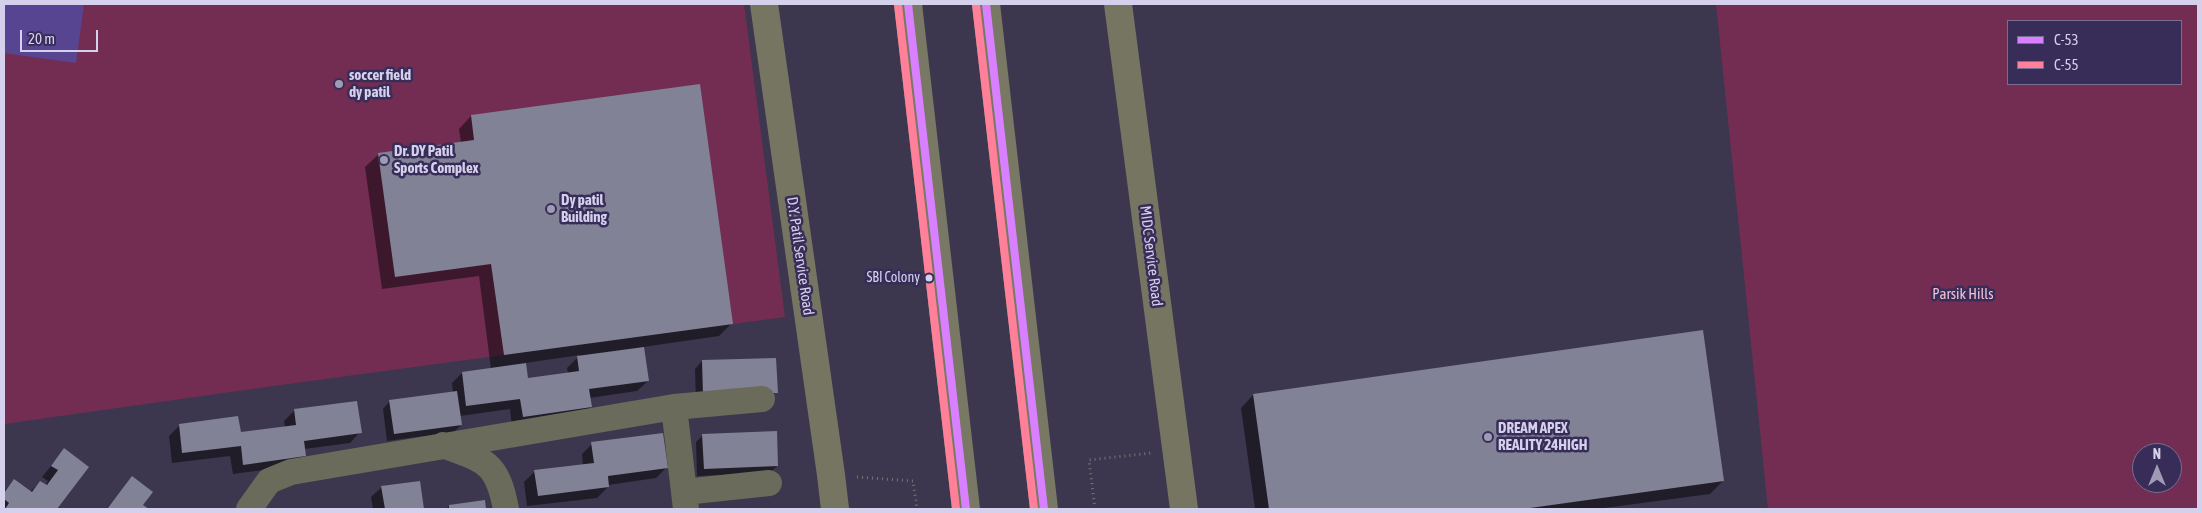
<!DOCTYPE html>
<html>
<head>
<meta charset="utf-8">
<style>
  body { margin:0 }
  #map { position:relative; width:2202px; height:513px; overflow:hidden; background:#3c374e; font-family:"Asap Condensed",sans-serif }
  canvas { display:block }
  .frame { position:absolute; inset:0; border:5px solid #d5d1ec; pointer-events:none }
  .legend { position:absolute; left:2007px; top:20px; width:175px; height:65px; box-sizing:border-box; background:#372d58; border:1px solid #766f93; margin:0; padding:6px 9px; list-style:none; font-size:15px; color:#d5d1ec }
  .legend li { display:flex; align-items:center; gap:10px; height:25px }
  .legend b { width:25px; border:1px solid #766f93 }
  .north { position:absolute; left:2132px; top:443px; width:50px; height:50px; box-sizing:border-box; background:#372d58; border:1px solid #766f93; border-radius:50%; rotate:0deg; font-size:14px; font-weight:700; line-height:20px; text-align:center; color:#d5d1ec }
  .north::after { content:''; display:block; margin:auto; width:18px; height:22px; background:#9f9bb5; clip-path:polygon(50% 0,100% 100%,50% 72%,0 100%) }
  .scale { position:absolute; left:20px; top:30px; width:78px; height:22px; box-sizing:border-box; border:2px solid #d5d1ec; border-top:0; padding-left:6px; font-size:15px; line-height:18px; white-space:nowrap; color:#d5d1ec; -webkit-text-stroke:4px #372d58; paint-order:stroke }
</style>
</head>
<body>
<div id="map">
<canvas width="2202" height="513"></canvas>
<div class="frame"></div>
<ul class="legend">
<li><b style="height:6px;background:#d880ff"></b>C-53</li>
<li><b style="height:6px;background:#ff8098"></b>C-55</li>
</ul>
<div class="north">N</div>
<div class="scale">20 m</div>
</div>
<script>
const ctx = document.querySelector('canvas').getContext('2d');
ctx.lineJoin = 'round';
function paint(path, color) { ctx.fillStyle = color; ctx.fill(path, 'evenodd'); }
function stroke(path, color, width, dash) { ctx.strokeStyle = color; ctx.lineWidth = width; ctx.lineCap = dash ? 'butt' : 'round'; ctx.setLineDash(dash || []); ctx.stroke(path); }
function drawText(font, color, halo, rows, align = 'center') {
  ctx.font = font + ' "Asap Condensed",sans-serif'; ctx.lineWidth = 5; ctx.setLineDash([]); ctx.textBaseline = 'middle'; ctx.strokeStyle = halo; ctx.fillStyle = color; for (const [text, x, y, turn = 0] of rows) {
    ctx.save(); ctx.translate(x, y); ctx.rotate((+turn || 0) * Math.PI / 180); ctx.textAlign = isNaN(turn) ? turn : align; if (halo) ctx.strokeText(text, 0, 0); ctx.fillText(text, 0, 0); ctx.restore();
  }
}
const green = new Path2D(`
  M 4,4 L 744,4 L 785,317 L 266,387 L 4,424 Z
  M 1716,4 L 2198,4 L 2198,509 L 1768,509 ZM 2008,21 L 2181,21 L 2181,84 L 2008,84 ZM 2142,453 L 2172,453 L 2172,483 L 2142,483 Z`);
const water = new Path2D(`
  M 4,4 L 84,4 L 76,63 L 4,53 Z`);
const shadow = new Path2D(`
  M 471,116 L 731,324 L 719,336 L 643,347 L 648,381 L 637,391 L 589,398 L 591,407 L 580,418 L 512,427 L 510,409 L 460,416 L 461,425 L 454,432 L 387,441 L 383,409 L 390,401 L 453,393 L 452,383 L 462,373 L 491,369 L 479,276 L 382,289 L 365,167 L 378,155 L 461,143 L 459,129 ZM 580,355 L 567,368 L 568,374 L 527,380 L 525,363 Z
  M 702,361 L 776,392 L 769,399 L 696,402 L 695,369 Z
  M 1253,395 L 1723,481 L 1710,494 L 1597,509 L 1255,509 L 1241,408 Z
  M 295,410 L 360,432 L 350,443 L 304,449 L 304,456 L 294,466 L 233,474 L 230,456 L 172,463 L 169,436 L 179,426 L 239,434 L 285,428 L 284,421 Z
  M 703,435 L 777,466 L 770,473 L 697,476 L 696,442 Z
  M 592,444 L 666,468 L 656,478 L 608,485 L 608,487 L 597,498 L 527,506 L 524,482 L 535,471 L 583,466 L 582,454 Z
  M 64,450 L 87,467 L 55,509 L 4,509 L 4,491 L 14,481 L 30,492 L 40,482 L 45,486 L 48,481 L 42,477 Z
  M 132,478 L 141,505 L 147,509 L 106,509 Z
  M 419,482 L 422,509 L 373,509 L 371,497 L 382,487 Z
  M 484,502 L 485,509 L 446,509 L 449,506 Z
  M 783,508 L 783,509 L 744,509 Z`);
const building = new Path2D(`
  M 700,84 L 733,324 L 504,355 L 491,264 L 395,277 L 378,153 L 474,140 L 471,115 Z
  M 1703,330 L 1724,481 L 1523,509 L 1269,509 L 1253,394 Z
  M 644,347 L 649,381 L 589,389 L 592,407 L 523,417 L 520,399 L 466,406 L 462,372 L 526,363 L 528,378 L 579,371 L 577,356 Z
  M 776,358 L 778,393 L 703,395 L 702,360 Z
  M 457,391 L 462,425 L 394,434 L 389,400 Z
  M 357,401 L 362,433 L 304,441 L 306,456 L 243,465 L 241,446 L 182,453 L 179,424 L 238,416 L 241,432 L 296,425 L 294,409 Z
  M 777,431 L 778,466 L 704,469 L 702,434 Z
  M 663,433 L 668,468 L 608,476 L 609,487 L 538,496 L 534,470 L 594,463 L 591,442 Z
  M 64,448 L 89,467 L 57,509 L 5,509 L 9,503 L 4,499 L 4,493 L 14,479 L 32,492 L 40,481 L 47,485 L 58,470 L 51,466 Z
  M 132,476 L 153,492 L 143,505 L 149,509 L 107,509 Z
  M 420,481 L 424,509 L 385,509 L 381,486 Z
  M 485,500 L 486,509 L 449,509 L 449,505 Z`);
const path = new Path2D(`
  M 857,477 L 913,481 L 917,509
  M 1095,509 L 1089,460 L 1151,453`);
const street = new Path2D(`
  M 674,407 L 762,399
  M 443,445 C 485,461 497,461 506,509
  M 684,492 L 769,483
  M 249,509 L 269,481 L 291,472 L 674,407 L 686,509`);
const secondary = new Path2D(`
  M 764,4 L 831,475 L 835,509
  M 1118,4 L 1184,509`);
const highway = new Path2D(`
  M 908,4 L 966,509
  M 986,4 L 1044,509`);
const bus1 = new Path2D(`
  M 908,4 L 966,509
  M 986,4 L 1044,509`);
const bus2 = new Path2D(`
  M 898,5 L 956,509
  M 976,5 L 1034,509`);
const markers = [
  [339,84,5,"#9f9bb5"],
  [384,160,5,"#9f9bb5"],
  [551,209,5,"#9f9bb5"],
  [929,278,4.5,"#d5d1ec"],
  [1488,437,5,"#9f9bb5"]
];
const busNames = [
  ["SBI Colony",920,278]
];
const poiNames = [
  ["soccer field",349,75],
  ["dy patil",349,92],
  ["Dr. DY Patil",394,151],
  ["Sports Complex",394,168],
  ["Dy patil",561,200],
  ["Building",561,217],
  ["DREAM APEX",1498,428],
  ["REALITY 24HIGH",1498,445]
];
const streetNames = [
  ["D.Y. Patil Service Road",800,256,82],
  ["MIDC Service Road",1151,256,83]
];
const parkNames = [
  ["Parsik Hills",1963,294]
];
paint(green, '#732d53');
paint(water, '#584591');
paint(shadow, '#0007');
paint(building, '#818296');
stroke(path, '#757471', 3, [1, 4]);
stroke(street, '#6a6b5b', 26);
stroke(secondary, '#757562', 28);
stroke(highway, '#787864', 28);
stroke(bus1, '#d880ff', 8);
stroke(bus2, '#ff8098', 8);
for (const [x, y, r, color] of markers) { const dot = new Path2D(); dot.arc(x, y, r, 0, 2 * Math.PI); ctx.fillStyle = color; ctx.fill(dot); stroke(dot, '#372d58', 2); }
drawText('14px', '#d5d1ec', '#372d58', busNames, 'right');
drawText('bold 15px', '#d5d1ec', '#372d58', poiNames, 'left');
drawText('15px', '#d5d1ec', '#372d58', streetNames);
drawText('15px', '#f2bfd3', '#372d58', parkNames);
</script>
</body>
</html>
